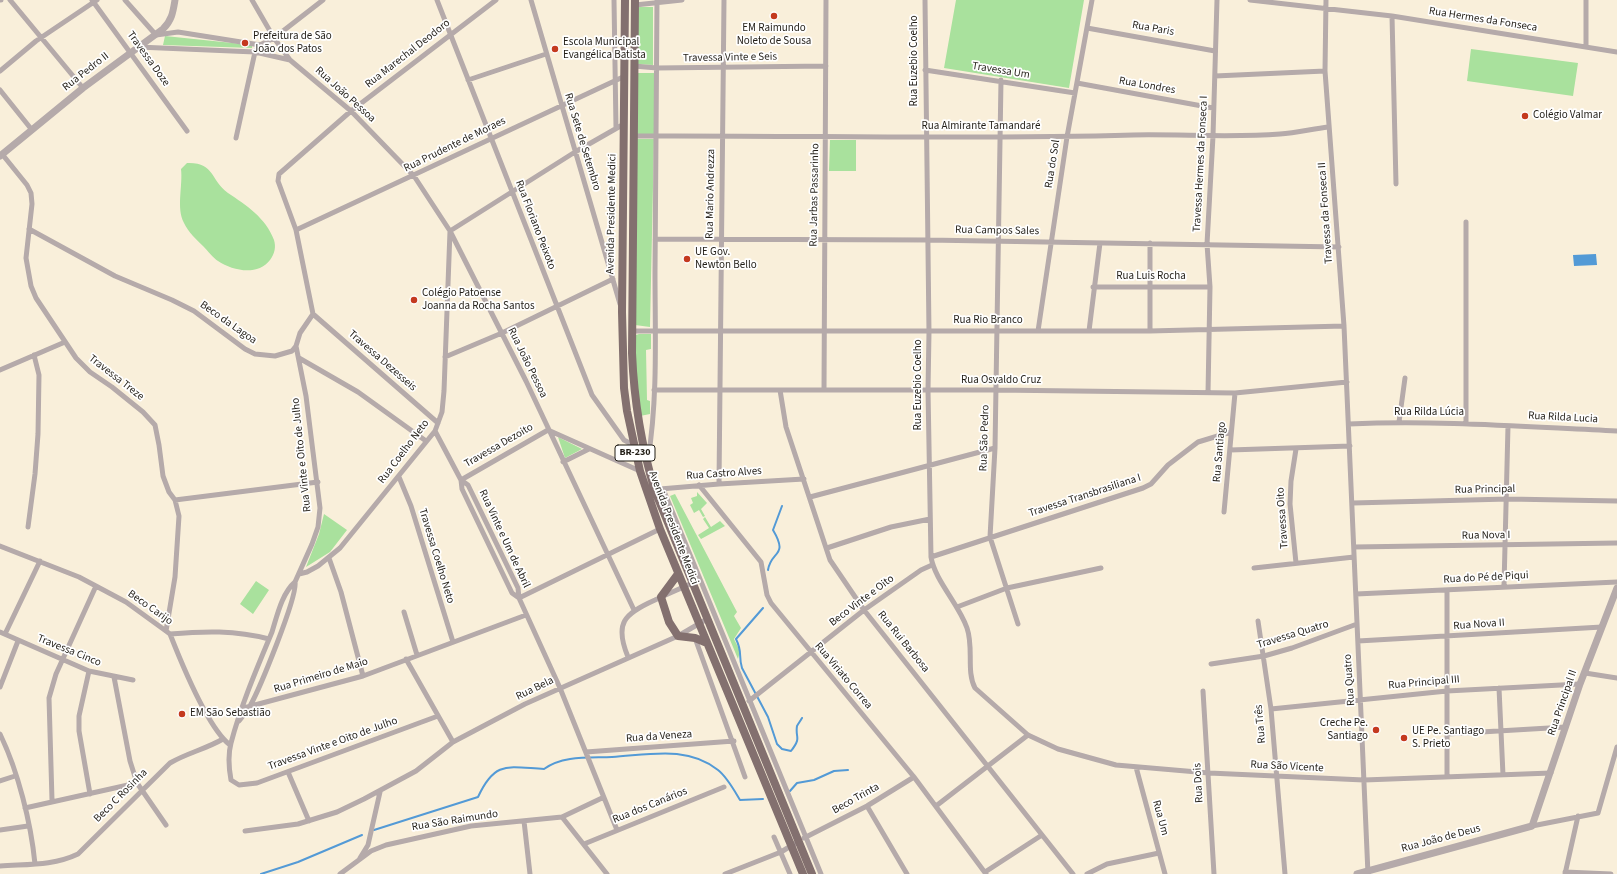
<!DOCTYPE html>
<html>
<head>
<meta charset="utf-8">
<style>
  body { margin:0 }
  canvas { display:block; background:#f9efda }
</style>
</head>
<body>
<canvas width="1617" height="874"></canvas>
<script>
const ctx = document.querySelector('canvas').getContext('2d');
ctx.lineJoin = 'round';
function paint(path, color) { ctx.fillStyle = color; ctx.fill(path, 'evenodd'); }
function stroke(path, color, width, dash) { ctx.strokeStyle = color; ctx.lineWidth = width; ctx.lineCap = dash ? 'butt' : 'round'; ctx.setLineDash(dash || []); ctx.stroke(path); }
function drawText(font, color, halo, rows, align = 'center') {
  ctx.font = font + ' "Source Sans 3",sans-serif'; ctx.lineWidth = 3.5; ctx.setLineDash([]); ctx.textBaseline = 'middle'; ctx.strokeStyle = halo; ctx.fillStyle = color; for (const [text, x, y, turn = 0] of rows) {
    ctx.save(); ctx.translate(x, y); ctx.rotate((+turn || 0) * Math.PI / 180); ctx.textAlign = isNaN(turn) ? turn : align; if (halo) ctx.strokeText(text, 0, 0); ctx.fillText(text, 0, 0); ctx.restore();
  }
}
const green = new Path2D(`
  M 956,0 L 1084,0 L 1069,88 L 944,68 Z
  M 637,7 L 653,7 L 653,65 L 636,64 Z
  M 165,36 L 252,45 L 252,48 L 163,45 Z
  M 1471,49 L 1578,63 L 1573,96 L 1467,81 Z
  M 637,73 L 654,73 L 654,134 L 636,134 Z
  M 637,139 L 654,139 L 650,327 L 635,325 Z
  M 830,140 L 856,140 L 856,171 L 829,171 Z
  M 187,163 C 215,162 210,180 228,193 C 246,205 266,218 274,240 C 276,247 275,253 270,260 C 258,276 233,271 218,261 C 213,258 208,251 203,246 C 197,240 188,232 184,223 C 176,208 183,186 181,169 Z
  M 639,334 L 651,334 L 651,349 L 646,350 L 647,400 L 650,401 L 650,414 L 640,416 L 636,381 L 636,335 Z
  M 558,437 L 582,449 L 565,458 Z
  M 697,492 L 707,503 L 701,509 L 705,516 L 703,517 L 699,510 L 694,513 L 690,505 L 693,503 L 691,498 L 697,496 Z
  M 675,494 L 737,612 L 734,616 L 741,628 L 734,639 L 740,651 L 738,659 L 670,496 Z
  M 324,514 L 347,530 L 330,552 L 306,567 L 319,534 Z
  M 705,517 L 711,527 L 720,521 L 725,526 L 701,539 L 698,535 L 709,528 L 703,519 Z
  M 256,581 L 269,590 L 253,614 L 240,604 Z`);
const water = new Path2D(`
  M 1596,254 L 1597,265 L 1574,266 L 1573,255 Z`);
const stream = new Path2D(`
  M 768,570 C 771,550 789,557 773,530 L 782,506
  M 763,608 L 736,639 C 743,653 738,655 742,668 L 768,717 L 777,744 L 782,749 L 791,751 C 802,737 795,738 797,726 C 798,724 801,720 802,718
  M 790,791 L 797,783 L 814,780 L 834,771 L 848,770
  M 374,830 L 478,797 C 495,760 508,767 544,769 C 563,755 590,758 612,757 C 648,755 687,745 718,770 C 727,777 734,790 740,800 L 763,799
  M 261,874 L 298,862 L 362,835`);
const minor = new Path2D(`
  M 0,0 L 1,0
  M 10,0 L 83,88
  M 92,0 L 187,131
  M 125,0 L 156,35 L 178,32 L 260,45
  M 252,0 L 274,38 L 290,60 L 351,111 L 414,176 L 450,231 L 526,381 L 634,610
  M 437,0 L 592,395 L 624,440 L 633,445
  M 531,0 L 620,304
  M 614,0 L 616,128
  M 925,0 L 929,332 L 928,390 L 931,557 C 935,581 959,604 967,628 C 974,648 966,671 975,688 L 1028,735 L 1058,749 L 1116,765 L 1209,773 L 1364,780 L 1551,773
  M 1250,0 L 1392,16 L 1617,52
  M 1326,0 L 1325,71 L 1344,326 L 1368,874
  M 635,5 L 682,0
  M 1392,16 L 1396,184
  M 1087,28 L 1215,51
  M 260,45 L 274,38 L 323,0
  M 138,47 L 255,52 L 290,60
  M 1586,47 L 1586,0
  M 634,66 L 657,68 L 826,66
  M 925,70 L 1075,93
  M 0,71 L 36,41 L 97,0
  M 1215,76 L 1325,71
  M 468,80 L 546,54
  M 1001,80 L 995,448 L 990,537 L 1018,624
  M 1077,83 L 1213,108
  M 0,90 L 32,130
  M 634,136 C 800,135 967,140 1133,135 C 1182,134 1231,138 1280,134 C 1296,133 1312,129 1328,127
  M 236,138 L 255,52 L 260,45
  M 2,154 L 27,185 L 31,193 L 32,204 L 26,258 L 31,286 L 36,298 L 76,358 L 90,372 L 112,387 L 143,412 L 155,425 L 159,445 L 163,476 L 169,492 L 175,500 L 179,516 L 175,577 L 166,631
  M 1466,222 L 1466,423
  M 29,229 L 115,276 L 172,300 L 194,311 L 245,349 L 255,354 L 275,356 L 292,351 L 296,346 L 300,333 L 313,314 L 296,230 L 278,181 L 279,174 L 351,111 L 496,0
  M 296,230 L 623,77
  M 655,239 L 928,240 L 1339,247
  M 1150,243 L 1150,331
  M 1093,287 L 1210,287
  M 313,314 L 438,423
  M 632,331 L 1150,331 L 1344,326
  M 1038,331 L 1067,137 L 1092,0
  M 1089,331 L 1100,243
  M 296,346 L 306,396 L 320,508 L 318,527 L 312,544 L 295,582 C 282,593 277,616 272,632 C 257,668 241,705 231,743 C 228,754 229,769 231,780 L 239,785 L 257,783 L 438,716
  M 445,357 L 502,333 L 613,279
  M 299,358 L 358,392 L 426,441
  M 0,370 L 65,342
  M 654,390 L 996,390 L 1235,393 L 1347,382
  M 780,390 L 786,427 L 830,560 L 864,610 L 1073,874
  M 824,390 L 826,0
  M 1208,393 L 1210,287 L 1207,244 L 1213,136 L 1217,0
  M 1399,422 L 1405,378
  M 1349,424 C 1439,420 1527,427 1617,431
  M 435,431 L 461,480 L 468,485 L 518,588 L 519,598 L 560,688 L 617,830
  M 1296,449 L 1291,481 L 1290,504 L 1296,563
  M 1230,450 L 1350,446
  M 648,459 C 658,398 655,333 655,272 C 655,181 657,91 657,0
  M 563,462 L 589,449
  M 399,477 L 411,506 L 453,642
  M 461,480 L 548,430 L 640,471
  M 461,480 L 462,489 L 512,593 L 519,598
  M 719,484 L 724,0
  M 699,485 L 761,562 L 767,595 L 771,603 L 914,777 L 986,874
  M 660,489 L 719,484 L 804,479
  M 663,489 L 821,874
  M 810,497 L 995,448
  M 175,500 L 318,482
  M 1353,503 L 1508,499 L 1617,501
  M 1224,512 L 1235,393
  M 28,527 L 35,474 L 38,434 L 39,375 L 34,355
  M 0,546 L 79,577 L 126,602 L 166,631 L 170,634 C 181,662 208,728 230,745
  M 1354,547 L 1617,543
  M 827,548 L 891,527 L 930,519
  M 931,557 L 1143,488 L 1151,484 L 1168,465 L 1198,442 L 1231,432
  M 329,558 L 341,592 L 363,676
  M 1254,568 L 1354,557
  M 299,574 L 307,572 L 318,566 L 340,548 L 435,431 L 442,412 L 444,391 L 450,231 L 575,152 L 624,124
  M 1504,586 L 1508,426
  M 1356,594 L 1617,582
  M 519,598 L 660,529
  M 957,607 L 1007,588 L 1101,568
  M 404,612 L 417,655
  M 1258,621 L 1271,709 L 1285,874
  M 0,632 L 89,671 L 133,680
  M 5,634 L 40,561
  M 170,634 C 204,631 235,630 269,639
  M 695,638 L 745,777
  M 1358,641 L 1602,627
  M 628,657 C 614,623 624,614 655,600 C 667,594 680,589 692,583
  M 406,659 L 453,742
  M 1211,664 L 1264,656 L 1292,648 L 1357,624
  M 89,671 L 79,716 L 79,731 L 90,794
  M 1585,673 L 1617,678
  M 114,677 L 130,761 L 137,783 L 166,825
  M 0,687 L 18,641
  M 1499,688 L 1503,775
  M 1203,691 L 1214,874
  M 749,701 L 864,610 L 921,570 L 932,565
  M 240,709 L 363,676 L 526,615
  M 1271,709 L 1447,691 L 1580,684
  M 239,721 C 243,716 247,711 250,706 C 259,690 298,596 295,582
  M 0,734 C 18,771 31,823 35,864
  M 1447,734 L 1566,727
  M 586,752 L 734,741
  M 1136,767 L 1165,874
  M 288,772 L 309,821
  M 1447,777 L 1447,590
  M 0,781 L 15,776
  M 52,800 L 49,698 L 56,674 L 96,586
  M 867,806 L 907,874
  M 936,806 L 1028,735
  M 25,808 L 137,783
  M 562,817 L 607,874
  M 524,821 L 530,874
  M 1532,826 L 1598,813 L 1617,747
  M 0,830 L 28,826
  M 245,831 L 298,824 L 337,812 L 364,799 L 416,771 L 453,742 L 525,704 L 678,636 L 707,619
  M 774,837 L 790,874
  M 804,838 L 867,806 L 914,777
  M 584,844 L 724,787
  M 360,858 L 368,845 L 380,792
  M 0,866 C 27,864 53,866 78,854 L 170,763 C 187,753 206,749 223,739
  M 985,872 L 1042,835
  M 1565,872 L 1611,874
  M 340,874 L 371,851 L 386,845 L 471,826 L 562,817 L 602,798
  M 725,874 L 781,852 L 794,844
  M 1087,874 L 1107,864 L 1159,853
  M 1565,874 L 1578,816`);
const tertiary = new Path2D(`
  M 0,156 L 83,88 L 163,29 C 172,20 173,12 175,0
  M 1357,874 L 1532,826 L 1580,684 L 1617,588`);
const primary = new Path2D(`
  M 625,0 L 622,312 L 624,388 L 627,411 L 640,471 L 660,529 L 803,874
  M 635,0 L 632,353 C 634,400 641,445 655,491 L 812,874
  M 678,574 L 661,597 L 669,622 L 678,636 L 695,638 L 707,643`);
const markers = [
  [774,16,4,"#c4391f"],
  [245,43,4,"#c4391f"],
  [555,49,4,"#c4391f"],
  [1525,116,4,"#c4391f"],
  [687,259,4,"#c4391f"],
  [414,300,4,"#c4391f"],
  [182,714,4,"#c4391f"],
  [1376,730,4,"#c4391f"],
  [1404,738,4,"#c4391f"]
];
const shields = [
  [635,453,40]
];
const shieldNames = [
  ["BR-230",635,453]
];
const streetNames = [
  ["Rua Hermes da Fonseca",1483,20,9],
  ["Rua Paris",1153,29,10],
  ["Rua Marechal Deodoro",408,54,-38],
  ["Travessa Vinte e Seis",730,58,-1],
  ["Travessa Doze",148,59,54],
  ["Rua Euzebio Coelho",915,61,-90],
  ["Travessa Um",1001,71,9],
  ["Rua Pedro II",86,72,-38],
  ["Rua Londres",1147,86,10],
  ["Rua João Pessoa",345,95,42],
  ["Rua Almirante Tamandaré",981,127],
  ["Rua Sete de Setembro",582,142,73],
  ["Rua Prudente de Moraes",455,145,-26],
  ["Rua do Sol",1053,164,-81],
  ["Travessa Hermes da Fonseca I",1201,164,-87],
  ["Rua Mario Andrezza",711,194,-89],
  ["Rua Jarbas Passarinho",815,195,-89],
  ["Travessa da Fonseca II",1326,213,-94],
  ["Avenida Presidente Medici",612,214,-89],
  ["Rua Floriano Peixoto",535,225,69],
  ["Rua Campos Sales",997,231,1],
  ["Rua Luis Rocha",1151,277],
  ["Rua Rio Branco",988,321],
  ["Beco da Lagoa",228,323,35],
  ["Travessa Dezesseis",382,361,41],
  ["Rua João Pessoa",527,363,64],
  ["Travessa Treze",116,378,38],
  ["Rua Osvaldo Cruz",1001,381],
  ["Rua Euzebio Coelho",919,385,-90],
  ["Rua Rilda Lúcia",1429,413],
  ["Rua Rilda Lucia",1563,418,3],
  ["Rua São Pedro",985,438,-88],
  ["Travessa Dezoito",499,446,-30],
  ["Rua Coelho Neto",404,452,-53],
  ["Rua Santiago",1220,452,-85],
  ["Rua Vinte e Oito de Julho",302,455,-96],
  ["Rua Castro Alves",724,474,-4],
  ["Rua Principal",1485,490,-1],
  ["Travessa Transbrasiliana I",1085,496,-18],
  ["Travessa Oito",1283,518,-94],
  ["Avenida Presidente Medici",673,528,69],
  ["Rua Nova I",1486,536,-1],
  ["Rua Vinte e Um de Abril",504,539,65],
  ["Travessa Coelho Neto",436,556,73],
  ["Rua do Pé de Piqui",1486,578,-3],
  ["Beco Vinte e Oito",862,601,-37],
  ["Beco Carijo",150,608,35],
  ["Rua Nova II",1479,625,-4],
  ["Travessa Quatro",1293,635,-17],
  ["Rua Rui Barbosa",903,642,51],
  ["Travessa Cinco",69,651,22],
  ["Rua Primeiro de Maio",321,676,-17],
  ["Rua Viriato Correa",843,676,50],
  ["Rua Quatro",1350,680,-94],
  ["Rua Principal III",1424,683,-5],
  ["Rua Bela",535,689,-26],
  ["Rua Principal II",1563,703,-71],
  ["Rua Três",1261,724,-95],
  ["Rua da Veneza",659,737,-4],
  ["Travessa Vinte e Oito de Julho",333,744,-20],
  ["Rua São Vicente",1287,767,3],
  ["Rua Dois",1199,783,-93],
  ["Beco C Rosinha",121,796,-45],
  ["Beco Trinta",856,799,-29],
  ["Rua dos Canários",650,806,-22],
  ["Rua Um",1160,818,75],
  ["Rua São Raimundo",455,821,-9],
  ["Rua João de Deus",1441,839,-15]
];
const poiNames = [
  ["EM Raimundo",774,29,"center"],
  ["Noleto de Sousa",774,42,"center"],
  ["Prefeitura de São",253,37],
  ["João dos Patos",253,50],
  ["Escola Municipal",563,43],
  ["Evangélica Batista",563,56],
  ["Colégio Valmar",1533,116],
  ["UE Gov.",695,253],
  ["Newton Bello",695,266],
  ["Colégio Patoense",422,294],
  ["Joanna da Rocha Santos",422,307],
  ["EM São Sebastião",190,714],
  ["Creche Pe.",1368,724,"right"],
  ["Santiago",1368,737,"right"],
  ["UE Pe. Santiago",1412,732],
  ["S. Prieto",1412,745]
];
paint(green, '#a9e19d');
paint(water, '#539ad6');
stroke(stream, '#539ad6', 2);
stroke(minor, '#b5aaaa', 5);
stroke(tertiary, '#b5aaaa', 7);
stroke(primary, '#83706f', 8);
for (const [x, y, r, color] of markers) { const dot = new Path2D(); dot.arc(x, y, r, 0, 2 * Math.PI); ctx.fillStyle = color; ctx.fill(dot); stroke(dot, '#fff', 1.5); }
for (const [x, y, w] of shields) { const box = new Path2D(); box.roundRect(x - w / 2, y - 8, w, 16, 3); ctx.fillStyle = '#fff'; ctx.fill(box); stroke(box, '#221e17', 1); }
drawText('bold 10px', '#221e17', null, shieldNames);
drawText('11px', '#221e17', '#fff', streetNames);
drawText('11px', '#221e17', '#fff', poiNames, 'left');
</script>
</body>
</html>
